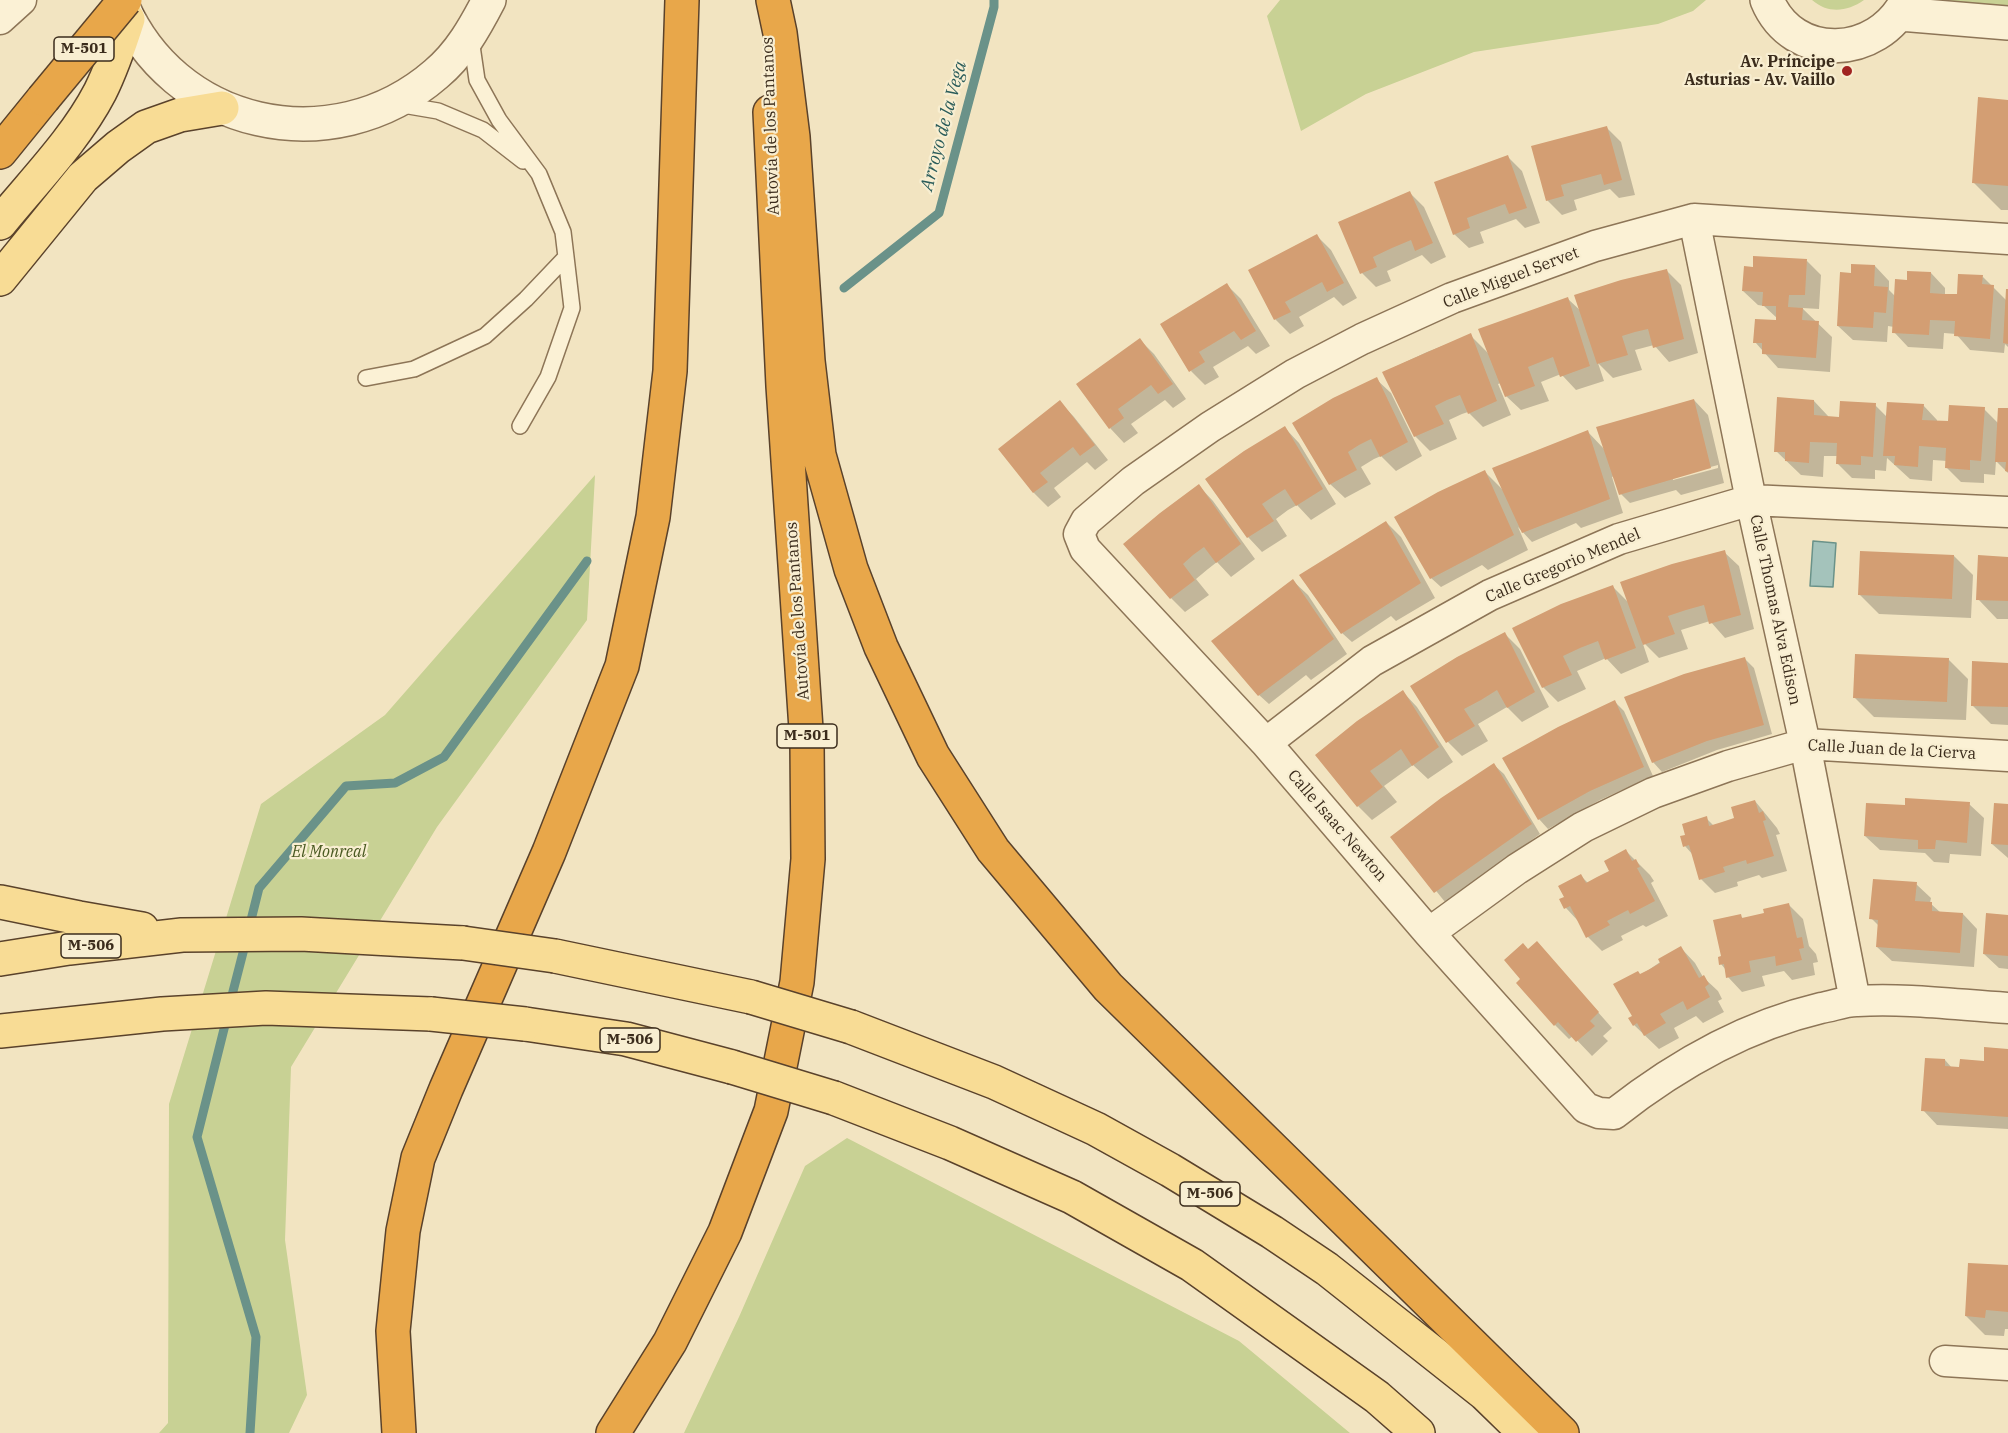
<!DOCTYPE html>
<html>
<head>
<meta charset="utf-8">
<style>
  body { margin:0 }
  canvas { display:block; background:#f2e4c1 }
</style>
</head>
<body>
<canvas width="2008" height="1433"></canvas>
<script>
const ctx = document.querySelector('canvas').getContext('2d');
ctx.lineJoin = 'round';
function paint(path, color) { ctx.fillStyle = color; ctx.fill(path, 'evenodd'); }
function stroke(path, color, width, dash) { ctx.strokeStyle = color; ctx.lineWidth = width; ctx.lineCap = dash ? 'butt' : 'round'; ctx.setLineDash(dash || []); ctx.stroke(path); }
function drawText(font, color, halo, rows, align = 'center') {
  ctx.font = font + ' "IBM Plex Serif",serif'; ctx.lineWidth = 4.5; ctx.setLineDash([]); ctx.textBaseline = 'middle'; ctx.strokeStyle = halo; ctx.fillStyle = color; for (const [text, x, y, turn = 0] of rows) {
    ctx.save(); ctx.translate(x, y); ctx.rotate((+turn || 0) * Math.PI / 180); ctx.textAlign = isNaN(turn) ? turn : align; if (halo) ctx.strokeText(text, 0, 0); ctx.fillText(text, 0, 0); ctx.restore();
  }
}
const green = new Path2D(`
  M 1280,0 L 1706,0 L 1693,11 L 1658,24 L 1474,52 L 1366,94 L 1301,131 L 1267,16 Z
  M 1812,0 L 1864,0 C 1847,12 1828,14 1812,0 Z
  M 1935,0 L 2008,0 L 2008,10 L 1935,4 Z
  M 595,475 L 587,620 L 437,827 L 291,1067 L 285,1240 L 307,1395 L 289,1433 L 159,1433 L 168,1423 L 169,1104 L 261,804 L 385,715 Z
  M 847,1138 L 1239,1341 L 1350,1433 L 684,1433 L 739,1317 L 805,1166 Z`);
const water = new Path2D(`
  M 1813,541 L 1836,543 L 1833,587 L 1810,586 Z`);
const shadow = new Path2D(`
  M 2008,101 L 2008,210 L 2001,210 L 1973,182 Z
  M 1606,127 L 1621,142 L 1635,195 L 1619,198 L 1610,189 L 1574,200 L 1577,210 L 1562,215 L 1547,200 Z
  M 1508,157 L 1522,171 L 1540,223 L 1525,228 L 1516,219 L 1480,232 L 1484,243 L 1469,248 L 1454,234 Z
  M 1410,193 L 1424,207 L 1446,257 L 1431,264 L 1422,255 L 1387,271 L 1391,281 L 1376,287 L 1362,273 Z
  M 1317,236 L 1331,250 L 1357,298 L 1343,306 L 1334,297 L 1299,317 L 1304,326 L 1290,334 L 1275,319 Z
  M 1807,261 L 1821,275 L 1819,309 L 1802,308 L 1832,337 L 1830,372 L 1778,368 L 1755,342 L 1778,322 L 1778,319 L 1764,306 L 1758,305 L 1743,291 Z
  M 1875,266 L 1889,281 L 1889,290 L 1896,297 L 1908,281 L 1931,273 L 1945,288 L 1945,295 L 1958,296 L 1983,277 L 2006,300 L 2008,291 L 2008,347 L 2005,344 L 2004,353 L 1970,350 L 1956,334 L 1944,333 L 1943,349 L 1908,347 L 1894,332 L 1894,327 L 1888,326 L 1887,342 L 1853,340 L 1838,326 L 1852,274 Z
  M 1666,270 L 1681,285 L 1698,353 L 1669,362 L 1654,345 L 1635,350 L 1642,370 L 1613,378 L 1598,363 L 1604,381 L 1576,390 L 1561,374 L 1541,382 L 1549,401 L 1521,410 L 1506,396 L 1501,383 L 1498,384 L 1511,415 L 1483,427 L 1468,412 L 1462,414 L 1449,420 L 1457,439 L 1430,451 L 1415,436 L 1384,372 L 1427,352 L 1470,335 L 1489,354 L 1568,299 L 1582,312 Z
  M 1227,285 L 1241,299 L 1270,346 L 1256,354 L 1248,346 L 1213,367 L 1219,377 L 1205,385 L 1191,371 Z
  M 1140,340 L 1154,354 L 1186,399 L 1173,408 L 1165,400 L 1131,424 L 1138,433 L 1124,443 L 1110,428 Z
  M 1376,379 L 1391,393 L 1422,456 L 1396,471 L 1381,456 L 1374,459 L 1361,467 L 1371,484 L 1345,498 L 1330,484 Z
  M 1694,400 L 1708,415 L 1724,483 L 1681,495 L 1676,490 L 1630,503 L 1621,494 L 1614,476 L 1612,477 L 1623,513 L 1581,528 L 1576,523 L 1532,542 L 1518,527 L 1528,550 L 1488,570 L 1482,565 L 1441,587 L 1431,578 L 1484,471 L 1504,491 L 1494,468 L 1588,432 L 1605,450 ZM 1718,465 L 1718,468 L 1673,480 L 1673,477 Z
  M 1814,401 L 1828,416 L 1828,418 L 1840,418 L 1875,405 L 1887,417 L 1923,405 L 1937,420 L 1937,422 L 1949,423 L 1984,409 L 1998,423 L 2008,410 L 2008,473 L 1996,461 L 1995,475 L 1984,474 L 1984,483 L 1961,482 L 1947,468 L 1947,461 L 1933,460 L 1932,481 L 1910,479 L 1887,458 L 1886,471 L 1875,470 L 1875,479 L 1852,478 L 1837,463 L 1838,456 L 1824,456 L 1823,477 L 1801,475 L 1776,451 Z
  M 1060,402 L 1074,417 L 1108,460 L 1095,470 L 1087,462 L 1054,488 L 1061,497 L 1048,507 L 1034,493 L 1000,449 Z
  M 1285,428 L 1299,443 L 1336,504 L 1311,520 L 1297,505 L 1288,510 L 1276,519 L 1287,536 L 1262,552 L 1248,537 Z
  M 1199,486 L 1213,501 L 1255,559 L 1231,577 L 1217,562 L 1208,569 L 1196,579 L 1209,595 L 1185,612 L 1171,598 Z
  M 1386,522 L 1401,537 L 1435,598 L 1396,621 L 1391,616 L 1352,642 L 1342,633 Z
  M 1724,552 L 1739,566 L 1754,629 L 1725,638 L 1710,621 L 1681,630 L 1688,649 L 1659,658 L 1642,641 L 1649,662 L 1621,674 L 1606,658 L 1577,671 L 1586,689 L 1558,702 L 1543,687 L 1514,629 L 1612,586 L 1630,604 Z
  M 1954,556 L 1973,575 L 1971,618 L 1879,614 L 1859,594 Z
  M 2008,558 L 2008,619 L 1997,619 L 1978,599 Z
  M 1293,581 L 1308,595 L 1347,654 L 1311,680 L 1306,675 L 1269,704 L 1259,695 Z
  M 1505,634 L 1520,649 L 1549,707 L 1522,722 L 1507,707 L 1478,724 L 1488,741 L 1462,756 L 1448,742 L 1413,687 Z
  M 1744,658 L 1754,668 L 1772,734 L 1717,750 L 1662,772 L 1653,762 Z
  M 1948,659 L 1968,679 L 1966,720 L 1874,717 L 1855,698 Z
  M 2008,664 L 2008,725 L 1991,724 L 1972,705 Z
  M 1403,692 L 1417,707 L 1453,762 L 1428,779 L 1413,765 L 1384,786 L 1397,802 L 1372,820 L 1358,806 L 1317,755 Z
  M 1615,702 L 1624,711 L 1653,776 L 1600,800 L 1548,829 L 1539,819 Z
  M 1494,765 L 1504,774 L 1540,834 L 1445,902 L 1393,837 Z
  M 1755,801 L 1777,828 L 1780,834 L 1776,835 L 1787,871 L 1762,878 L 1759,875 L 1737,882 L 1738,886 L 1715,893 L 1701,879 L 1693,855 L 1685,846 L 1706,818 L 1714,826 L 1736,819 Z
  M 1969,804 L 1984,818 L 1981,856 L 1950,854 L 1949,863 L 1934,862 L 1925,853 L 1880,850 L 1865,836 L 1906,807 Z
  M 2008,806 L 2008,858 L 1992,844 Z
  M 1626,851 L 1650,875 L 1654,881 L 1651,883 L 1668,916 L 1646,927 L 1643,925 L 1621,936 L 1623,940 L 1602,951 L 1588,937 L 1579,922 L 1566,908 L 1566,897 L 1581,876 L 1588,883 L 1611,871 Z
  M 1916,884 L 1931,898 L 1930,903 L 1941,913 L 1963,914 L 1977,929 L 1974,967 L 1892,961 L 1877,947 L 1879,926 L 1871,918 Z
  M 1789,905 L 1803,919 L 1809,946 L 1816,954 L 1818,962 L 1813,963 L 1815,975 L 1792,980 L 1784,971 L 1762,976 L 1765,986 L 1742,992 L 1728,977 L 1726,970 L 1721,964 L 1740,916 L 1744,919 L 1766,914 Z
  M 2008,916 L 2008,969 L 1999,968 L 1984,954 Z
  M 1537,943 L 1612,1028 L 1603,1036 L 1608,1041 L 1592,1056 L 1573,1036 L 1569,1039 L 1555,1025 L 1522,979 L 1528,951 Z
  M 1681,948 L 1695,963 L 1703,977 L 1718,991 L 1722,999 L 1718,1001 L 1724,1012 L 1703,1023 L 1696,1016 L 1674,1028 L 1679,1038 L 1659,1049 L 1634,1025 L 1641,975 Z
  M 2008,1051 L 2008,1129 L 1937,1125 L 1923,1110 L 1945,1060 L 1952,1068 L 1961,1069 L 1985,1062 Z
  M 2008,1267 L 2008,1329 L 2005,1329 L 2004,1336 L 1985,1335 L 1966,1316 Z`);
const stream = new Path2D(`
  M 844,288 L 939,213 L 994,7 L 994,0
  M 249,928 L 259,888 L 346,786 L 395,783 L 444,757 L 587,561
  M 230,1003 L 246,941
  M 227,1017 L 197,1137 L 256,1337 L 250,1433`);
const building = new Path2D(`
  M 1978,97 L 2008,100 L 2008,186 L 1972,183 Z
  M 1607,126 L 1622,180 L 1604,185 L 1601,174 L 1561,185 L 1564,196 L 1546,201 L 1531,146 Z
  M 1508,155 L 1527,208 L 1509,214 L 1505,204 L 1467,218 L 1470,228 L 1453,235 L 1434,182 Z
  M 1410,191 L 1433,243 L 1415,251 L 1411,240 L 1392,248 L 1373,257 L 1377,267 L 1360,274 L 1338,222 Z
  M 1317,234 L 1344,283 L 1327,292 L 1322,282 L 1285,302 L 1291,312 L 1274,320 L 1248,270 Z
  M 1753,256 L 1807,259 L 1805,295 L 1789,295 L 1788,307 L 1803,308 L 1802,320 L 1819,321 L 1816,358 L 1762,354 L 1762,343 L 1753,343 L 1755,319 L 1776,320 L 1776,306 L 1762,306 L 1763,292 L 1742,291 L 1744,266 L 1753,267 Z
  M 1851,264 L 1875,265 L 1874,286 L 1888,287 L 1886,313 L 1874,312 L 1873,328 L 1837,326 L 1840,272 L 1851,273 Z
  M 1667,269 L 1684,339 L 1653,348 L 1648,329 L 1635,332 L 1622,336 L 1628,355 L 1597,364 L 1574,295 L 1621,280 Z
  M 1907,271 L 1931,272 L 1930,293 L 1944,294 L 1957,294 L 1958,274 L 1983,275 L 1982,284 L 1994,285 L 1990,339 L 1954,336 L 1955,321 L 1930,320 L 1929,335 L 1892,333 L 1895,279 L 1907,280 Z
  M 1227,283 L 1256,331 L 1241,340 L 1234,331 L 1199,352 L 1205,362 L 1189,372 L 1160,324 Z
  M 2006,289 L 2008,289 L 2008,344 L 2003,343 Z
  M 1568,297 L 1590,366 L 1560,377 L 1553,357 L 1528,367 L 1535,386 L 1505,397 L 1478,329 Z
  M 1471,333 L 1497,401 L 1468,414 L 1460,395 L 1447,400 L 1435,406 L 1444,424 L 1414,437 L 1382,372 Z
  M 1140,338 L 1173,384 L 1158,394 L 1151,385 L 1118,409 L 1124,418 L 1109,429 L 1076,384 Z
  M 1377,377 L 1408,442 L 1380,457 L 1371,439 L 1359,445 L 1348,452 L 1357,470 L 1329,485 L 1292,423 L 1333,398 Z
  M 1777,397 L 1814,400 L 1814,415 L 1839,417 L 1840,401 L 1876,403 L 1873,457 L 1861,456 L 1861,465 L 1836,464 L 1837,443 L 1810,442 L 1809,463 L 1785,461 L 1785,452 L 1774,452 Z
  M 1694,399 L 1711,468 L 1619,495 L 1596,427 Z
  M 1060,400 L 1095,445 L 1080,456 L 1073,447 L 1040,473 L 1048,482 L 1033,493 L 998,449 Z
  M 1887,402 L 1924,404 L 1922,420 L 1948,421 L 1949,405 L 1985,407 L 1981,461 L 1970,460 L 1970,470 L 1945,468 L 1946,448 L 1919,446 L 1918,467 L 1894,465 L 1895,456 L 1883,456 Z
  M 1998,408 L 2008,408 L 2008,472 L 2005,471 L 2006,462 L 1995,462 Z
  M 1285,426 L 1323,489 L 1296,506 L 1285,489 L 1274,496 L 1262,504 L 1274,521 L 1247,538 L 1205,479 L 1244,451 Z
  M 1588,430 L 1610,499 L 1522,533 L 1492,468 Z
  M 1485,470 L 1514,535 L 1430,579 L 1394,517 L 1438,492 Z
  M 1199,484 L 1241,544 L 1216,563 L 1204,547 L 1193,555 L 1183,564 L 1195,580 L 1170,599 L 1123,544 L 1160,513 Z
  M 1386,521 L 1421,583 L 1341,634 L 1299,575 Z
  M 1725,550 L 1741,615 L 1709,624 L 1704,605 L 1686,610 L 1668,616 L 1675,634 L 1643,645 L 1620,582 L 1672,564 Z
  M 1860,551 L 1954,555 L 1952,599 L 1858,595 Z
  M 1978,555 L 2008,557 L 2008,601 L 1976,600 Z
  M 1293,579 L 1334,639 L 1258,696 L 1211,641 Z
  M 1613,585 L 1636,648 L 1605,660 L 1598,641 L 1580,648 L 1563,656 L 1572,675 L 1542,688 L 1512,628 L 1561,604 Z
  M 1505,632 L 1535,692 L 1507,708 L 1497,690 L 1481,700 L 1464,709 L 1475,726 L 1446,743 L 1410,686 L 1457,657 Z
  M 1855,654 L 1949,658 L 1947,702 L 1853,698 Z
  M 1745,657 L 1764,725 L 1707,741 L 1652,763 L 1624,697 L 1684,674 Z
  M 1972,661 L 2008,663 L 2008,707 L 1971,706 Z
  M 1403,690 L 1439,747 L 1412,766 L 1401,749 L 1386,760 L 1370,771 L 1383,787 L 1357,807 L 1315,755 L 1357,721 Z
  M 1615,700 L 1644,767 L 1590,791 L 1538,820 L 1502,758 L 1558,727 Z
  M 1494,763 L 1532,824 L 1434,893 L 1390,837 L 1441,798 Z
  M 1905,798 L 1970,802 L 1967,843 L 1936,840 L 1935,849 L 1918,849 L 1918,840 L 1864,836 L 1866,803 L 1905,805 Z
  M 1755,800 L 1759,813 L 1763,811 L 1766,820 L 1763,821 L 1774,856 L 1747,864 L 1746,860 L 1723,867 L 1725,872 L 1699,880 L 1689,845 L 1683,847 L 1680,836 L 1685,835 L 1682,824 L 1707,816 L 1709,826 L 1722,822 L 1734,818 L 1731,807 Z
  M 1994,803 L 2008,804 L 2008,845 L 1991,844 Z
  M 1626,849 L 1632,861 L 1636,859 L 1640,867 L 1637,868 L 1655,901 L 1630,914 L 1628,910 L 1607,921 L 1610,925 L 1586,938 L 1570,906 L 1564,909 L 1559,899 L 1564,897 L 1558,886 L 1581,874 L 1586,883 L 1597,877 L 1609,871 L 1604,861 Z
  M 1873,879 L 1917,882 L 1915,901 L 1932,902 L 1932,911 L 1963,913 L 1960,953 L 1876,947 L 1878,920 L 1869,919 Z
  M 1789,903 L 1797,938 L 1802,937 L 1804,948 L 1799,949 L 1802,960 L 1776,966 L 1775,956 L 1749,961 L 1751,972 L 1726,978 L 1724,964 L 1719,965 L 1718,957 L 1721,956 L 1713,920 L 1741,914 L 1742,918 L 1764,913 L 1763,909 Z
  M 1986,913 L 2008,915 L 2008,956 L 1983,954 Z
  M 1537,941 L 1599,1012 L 1590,1021 L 1595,1026 L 1576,1042 L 1558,1022 L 1554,1026 L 1516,983 L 1520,979 L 1504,960 L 1523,943 L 1528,949 Z
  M 1681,946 L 1699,978 L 1704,975 L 1709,984 L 1705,987 L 1710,997 L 1687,1010 L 1683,1001 L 1660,1014 L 1666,1023 L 1644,1036 L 1637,1023 L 1633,1026 L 1628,1018 L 1632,1016 L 1613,984 L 1638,971 L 1640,974 L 1650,969 L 1660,963 L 1658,959 Z
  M 1984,1047 L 2008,1049 L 2008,1117 L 1921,1111 L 1925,1058 L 1945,1059 L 1945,1066 L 1959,1067 L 1960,1059 L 1984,1061 Z
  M 1968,1263 L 2008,1265 L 2008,1312 L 1986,1310 L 1985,1318 L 1965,1316 Z`);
const service = new Path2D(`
  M 471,39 L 477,80 L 499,120 L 539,174 L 563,232 L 566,257 L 572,308 L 548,377 L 520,426
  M 397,104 L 438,111 L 483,130 L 523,161
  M 366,378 L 414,369 L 485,336 L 526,299 L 566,257`);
const minor = new Path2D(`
  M 0,19 L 21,0
  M 1694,219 L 1751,500 L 1805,744 L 1855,1001
  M 2008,239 L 1694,219 L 1595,246 L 1452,298 L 1362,339 L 1295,374 L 1210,427 L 1133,481 L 1086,521 L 1079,534 L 1085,549 L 1266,743 L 1429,933 L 1586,1108 L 1599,1113 L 1614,1114 C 1675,1066 1745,1026 1821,1008 C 1833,1006 1845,1001 1857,1001 C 1907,998 1958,1005 2008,1008
  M 1266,743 L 1372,661 L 1490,595 L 1619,539 L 1751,500 L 2008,512
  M 1429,933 L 1517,869 L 1583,827 L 1653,793 L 1728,766 L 1805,744 L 2008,756
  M 1945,1361 L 2008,1365`);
const tertiary = new Path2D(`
  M 120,0 C 171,128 332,164 436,74 C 460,54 475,27 489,0
  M 1767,0 C 1793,63 1878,59 1907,0
  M 1900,14 L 2008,23`);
const primary = new Path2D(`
  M 0,223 C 34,181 75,140 100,92 C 112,68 120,44 128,19
  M 0,279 L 83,177 L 118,147 L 146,127 L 180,115 L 222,108
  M 0,902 L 79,918 L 142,929
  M 555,956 L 751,997
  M 0,959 L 69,948 L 182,935 L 301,934 L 463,943
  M 525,1024 L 626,1039 L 732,1067
  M 851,1027 L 994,1082 L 1096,1129 L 1170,1170 L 1272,1232 L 1327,1269 L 1485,1394 L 1525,1433
  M 0,1031 L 162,1014 L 266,1008 L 431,1014
  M 834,1098 L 950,1143 L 1072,1197 L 1192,1265 L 1377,1397 L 1418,1433`);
const motorway = new Path2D(`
  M 773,0 L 780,33 L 793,137 L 808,361 L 819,455 L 851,569 L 881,647 L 933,756 L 993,850 L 1108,987 L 1562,1433
  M 0,152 L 43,99
  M 399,1433 L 393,1331 L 403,1231 L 418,1158 L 446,1089 L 549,852 L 622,666 L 653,517 L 670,371 L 682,0
  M 613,1433 L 670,1342 L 725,1232 L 771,1111 L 797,982 L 808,859 L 807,744 L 783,386 L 770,112`);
const primaryBridge = new Path2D(`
  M 463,943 L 555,956
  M 751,997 L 851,1027
  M 431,1014 L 525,1024
  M 732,1067 L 834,1098`);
const motorwayBridge = new Path2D(`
  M 43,99 L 125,0`);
const markers = [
  [1847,71,6,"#a12421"]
];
const shields = [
  [84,49,60],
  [807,736,60],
  [91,946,60],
  [630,1040,60],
  [1210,1194,60]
];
const shieldNames = [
  ["M-501",84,49],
  ["M-501",807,736],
  ["M-506",91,946],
  ["M-506",630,1040],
  ["M-506",1210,1194]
];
const poiNames = [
  ["Av. Príncipe",1835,62],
  ["Asturias - Av. Vaillo",1835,80]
];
const streetNames = [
  ["Autovía de los Pantanos",771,126,-92],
  ["Calle Miguel Servet",1511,278,-21],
  ["Calle Gregorio Mendel",1563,566,-23],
  ["Calle Thomas Alva Edison",1775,610,78],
  ["Autovía de los Pantanos",798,611,-94],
  ["Calle Juan de la Cierva",1892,750,3],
  ["Calle Isaac Newton",1337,826,49]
];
const parkNames = [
  ["El Monreal",329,852]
];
const waterNames = [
  ["Arroyo de la Vega",944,126,-75]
];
paint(green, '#c8d194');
paint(water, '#a4c3bb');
stroke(water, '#6a9289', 1.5);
paint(shadow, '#0003');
stroke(stream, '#6a9289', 9);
paint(building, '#d39e73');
stroke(service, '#8d7557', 18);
stroke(minor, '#8d7557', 33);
stroke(tertiary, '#8d7557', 36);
stroke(primary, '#5a422b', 36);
stroke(motorway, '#5a422b', 36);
stroke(service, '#fbf1d5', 15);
stroke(minor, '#fbf1d5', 30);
stroke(tertiary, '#fbf1d5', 33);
stroke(primary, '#f8dc95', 33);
stroke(motorway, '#e8a74a', 33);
stroke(primaryBridge, '#5a422b', 36, []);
stroke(motorwayBridge, '#5a422b', 36, []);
stroke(primaryBridge, '#f8dc95', 33);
stroke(motorwayBridge, '#e8a74a', 33);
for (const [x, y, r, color] of markers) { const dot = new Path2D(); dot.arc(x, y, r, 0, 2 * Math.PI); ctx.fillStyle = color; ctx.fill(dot); stroke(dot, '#f8eed1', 2); }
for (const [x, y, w] of shields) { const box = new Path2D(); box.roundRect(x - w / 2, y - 12, w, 24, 4.5); ctx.fillStyle = '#f8eed1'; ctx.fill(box); stroke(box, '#3b2c1c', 1.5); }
drawText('bold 15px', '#3b2c1c', null, shieldNames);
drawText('bold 16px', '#3b2c1c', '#f8eed1', poiNames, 'right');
drawText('16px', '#3b2c1c', '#f8eed1', streetNames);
drawText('italic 16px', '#495921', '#f8eed1', parkNames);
drawText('italic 18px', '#2a5c5a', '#f8eed1', waterNames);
</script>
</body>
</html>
